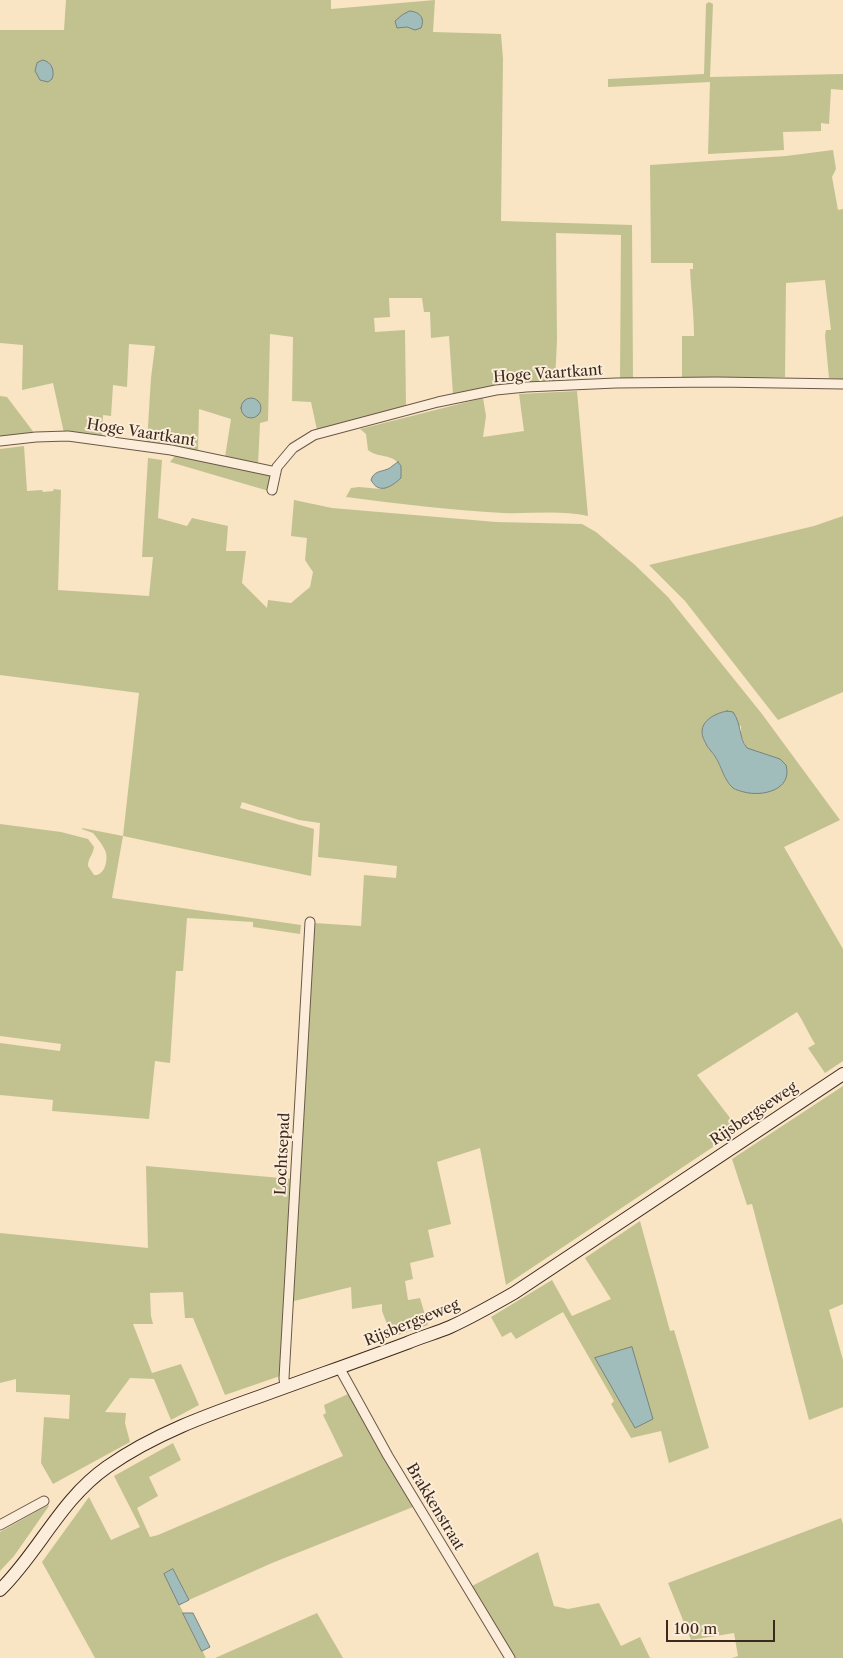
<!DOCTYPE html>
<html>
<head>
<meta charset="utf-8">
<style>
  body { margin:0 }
  #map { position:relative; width:843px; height:1658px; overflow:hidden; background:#f9e4c4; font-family:"Libre Caslon Text",serif }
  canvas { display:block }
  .scale { position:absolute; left:666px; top:1620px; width:109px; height:22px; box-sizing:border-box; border:2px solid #3c291e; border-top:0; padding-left:6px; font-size:15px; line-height:18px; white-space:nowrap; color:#3c291e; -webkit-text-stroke:4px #fbedd9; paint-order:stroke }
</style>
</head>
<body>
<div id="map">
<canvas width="843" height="1658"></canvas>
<div class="scale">100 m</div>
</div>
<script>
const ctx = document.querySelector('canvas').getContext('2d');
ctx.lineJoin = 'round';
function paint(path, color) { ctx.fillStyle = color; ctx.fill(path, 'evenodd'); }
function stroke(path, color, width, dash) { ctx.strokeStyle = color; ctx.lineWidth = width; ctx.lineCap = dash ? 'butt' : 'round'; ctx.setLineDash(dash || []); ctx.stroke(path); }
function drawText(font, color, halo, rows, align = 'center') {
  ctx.font = font + ' "Libre Caslon Text",serif'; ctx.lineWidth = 4; ctx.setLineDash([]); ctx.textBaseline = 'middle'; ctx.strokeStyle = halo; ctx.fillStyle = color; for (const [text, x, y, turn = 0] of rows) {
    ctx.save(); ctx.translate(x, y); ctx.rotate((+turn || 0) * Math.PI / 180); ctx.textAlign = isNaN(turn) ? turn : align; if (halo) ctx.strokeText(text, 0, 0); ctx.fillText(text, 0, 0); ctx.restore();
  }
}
const green = new Path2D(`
  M 66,0 L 331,0 L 331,9 L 435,0 L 433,32 L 501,34 L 503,59 L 501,221 L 632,225 L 633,379 L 620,380 L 621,235 L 556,233 L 557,340 L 555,383 L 453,395 L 449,336 L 431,338 L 430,312 L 424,312 L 422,298 L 389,298 L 390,317 L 374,318 L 375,332 L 405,330 L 406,407 L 317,430 L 311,402 L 292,401 L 293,337 L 270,334 L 268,421 L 260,423 L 258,465 L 225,457 L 231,419 L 199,409 L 198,451 L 147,442 L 151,378 L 155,346 L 129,344 L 127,387 L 113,385 L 111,416 L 103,415 L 102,436 L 64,433 L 53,383 L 22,390 L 23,345 L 0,343 L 0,30 L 64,30 Z
  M 709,2 L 713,4 L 710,77 L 843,74 L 843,90 L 831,89 L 829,124 L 821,123 L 821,131 L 783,132 L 784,150 L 708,154 L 710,82 L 608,87 L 608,79 L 704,74 L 706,4 Z
  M 833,150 L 836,169 L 832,177 L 838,210 L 843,209 L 843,379 L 829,378 L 825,336 L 826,330 L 831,330 L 825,280 L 786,283 L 785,377 L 682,378 L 682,336 L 694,336 C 694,314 691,292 690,269 L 693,269 L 693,263 L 651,263 L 650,165 L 786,156 Z
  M 577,391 L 588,516 C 561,510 531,514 503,513 C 451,510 398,504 346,497 L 351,488 L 359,487 L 381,489 L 401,466 C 390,452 379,459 368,450 L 366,434 L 360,429 L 483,398 L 486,416 L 483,437 L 524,431 L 519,394 Z
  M 0,396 L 7,397 L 10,401 L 35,434 L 0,437 Z
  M 24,446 L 27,491 L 42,490 L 43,492 L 53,491 L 54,489 L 61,490 L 58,590 L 149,596 L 153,557 L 142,557 L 148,458 L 162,460 L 158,518 L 187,526 L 192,518 L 228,526 L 226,551 L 246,551 L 242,583 L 267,608 L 268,600 L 291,603 L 310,587 L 313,572 L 305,560 L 307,538 L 291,536 L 294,500 L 332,508 L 496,522 L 582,524 L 596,532 L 635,565 L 668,597 L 762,714 L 840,820 L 784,847 L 843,949 L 843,1061 L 825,1073 L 808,1048 L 815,1044 C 808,1033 804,1022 797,1012 L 697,1075 L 734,1123 L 759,1106 L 764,1113 L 506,1285 L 480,1148 L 437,1162 L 451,1224 L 428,1230 L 434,1257 L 410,1263 L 413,1279 L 405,1281 L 408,1300 L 420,1298 L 428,1325 L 392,1337 L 382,1311 L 382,1304 L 352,1309 L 351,1287 L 290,1302 L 314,923 L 361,926 L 364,875 L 396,878 L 397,866 L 318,857 L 320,823 L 299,820 L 242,802 L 240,808 L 314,829 L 311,876 L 123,836 L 112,898 L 301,925 L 300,934 L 253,927 L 253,922 L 187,918 L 183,971 L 176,971 L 170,1063 L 155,1061 L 149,1119 L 52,1111 L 53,1100 L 0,1095 L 0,1043 L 60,1051 L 61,1044 L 0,1036 L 0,824 L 61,832 L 88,839 L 94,847 C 93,855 88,858 88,866 L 94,875 C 104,876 108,862 106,853 C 104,846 97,838 93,833 L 82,829 L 82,828 L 123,836 L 139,693 L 0,675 L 0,449 ZM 705,722 L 741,726 L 741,735 L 747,748 L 780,759 L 743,792 C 724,787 724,771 715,757 C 712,751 706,746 704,741 C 701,734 703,728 705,722 Z
  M 175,456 L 269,475 L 275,475 L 272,492 L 170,462 Z
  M 843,516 L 843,692 L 778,720 L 685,601 L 649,565 L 814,526 Z
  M 843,1086 L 843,1304 L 829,1310 L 843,1360 L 843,1407 L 809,1420 L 752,1204 L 747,1205 L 732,1159 Z
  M 146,1166 L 292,1179 L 280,1376 L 225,1395 L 193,1318 L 185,1318 L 183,1292 L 150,1293 L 151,1316 L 153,1324 L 133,1324 L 152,1373 L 181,1364 L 199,1405 L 171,1420 L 154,1379 L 130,1378 L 105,1412 L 126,1413 L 125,1423 L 130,1442 L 53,1484 L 41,1463 L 44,1417 L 69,1419 L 70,1395 L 16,1392 L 16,1379 L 0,1383 L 0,1233 L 148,1248 Z
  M 640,1221 L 670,1331 L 674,1330 L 709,1448 L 669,1463 L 661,1431 L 631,1438 L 611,1404 L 614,1401 L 563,1312 L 516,1339 L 511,1332 L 502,1337 L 491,1317 L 552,1280 L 572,1316 L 611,1299 L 585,1258 Z
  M 348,1394 L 413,1507 L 272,1563 L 189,1600 L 173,1569 L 164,1574 L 206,1658 L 95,1658 L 42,1562 L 89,1497 L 111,1540 L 140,1527 L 114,1476 L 173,1443 L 181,1460 L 149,1477 L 158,1496 L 137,1508 L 150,1537 L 158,1535 L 343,1456 L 323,1415 L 326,1413 L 324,1405 Z
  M 48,1505 L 49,1506 L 14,1556 L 0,1571 L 0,1532 Z
  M 841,1518 L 843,1524 L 843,1658 L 732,1658 L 738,1656 L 734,1633 L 691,1640 L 668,1583 Z
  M 538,1552 L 554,1606 L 568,1609 L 599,1603 L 621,1646 L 640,1637 L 650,1658 L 515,1658 L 472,1586 Z
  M 317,1613 L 343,1658 L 215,1658 Z`);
const water = new Path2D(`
  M 410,11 C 421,12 425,19 421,28 L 415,30 L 407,27 L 397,28 L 395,21 L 402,15 Z
  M 43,60 C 52,62 55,71 52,79 L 48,82 L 40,80 L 35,71 L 37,63 Z
  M241 408a10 10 0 1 1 20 0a10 10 0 1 1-20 0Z
  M 398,462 L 401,466 L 401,478 C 391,487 379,495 371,480 C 374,471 380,472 388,469 C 392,467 394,464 398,462 Z
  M 727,711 L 733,712 C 742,725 738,736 747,748 L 780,759 L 786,765 C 793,790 762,797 744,792 C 740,791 736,790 733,788 C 724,780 722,768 716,758 C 713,752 707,748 705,742 C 695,724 712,714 727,711 Z
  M 632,1347 L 653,1419 L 635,1428 L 595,1358 Z
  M 173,1569 L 189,1600 L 179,1605 L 164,1574 Z
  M 183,1613 L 193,1613 L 210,1647 L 202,1651 Z`);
const street = new Path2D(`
  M 0,441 L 36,437 L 68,436 L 171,450 L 276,472
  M 272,490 L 277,467 L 293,448 L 314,435 L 438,402 L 496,390 L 526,387 L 616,383 L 717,382 L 843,384
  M 340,1369 L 388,1456 L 510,1658
  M 285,1387 L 284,1378 L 310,922
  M 0,1525 L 44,1501`);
const secondary = new Path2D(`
  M 0,1590 C 39,1552 60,1500 107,1467 C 154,1434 207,1415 261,1396 C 310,1378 359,1361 407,1343 C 421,1337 436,1333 450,1327 C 472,1317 493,1305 514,1293 L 843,1074`);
const streetNames = [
  ["Hoge Vaartkant",548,374,-4],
  ["Hoge Vaartkant",141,433,9],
  ["Rijsbergseweg",754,1114,-34],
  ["Lochtsepad",283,1154,-87],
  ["Rijsbergseweg",412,1323,-22],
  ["Brakkenstraat",435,1507,59]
];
paint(green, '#c2c291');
paint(water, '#a0bdbc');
stroke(water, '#78827d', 1);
stroke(street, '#6b5848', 11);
stroke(secondary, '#3c291e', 14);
stroke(street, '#fbedd9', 9);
stroke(secondary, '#fbedd9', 12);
drawText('15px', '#3c291e', '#fbedd9', streetNames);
</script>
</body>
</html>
